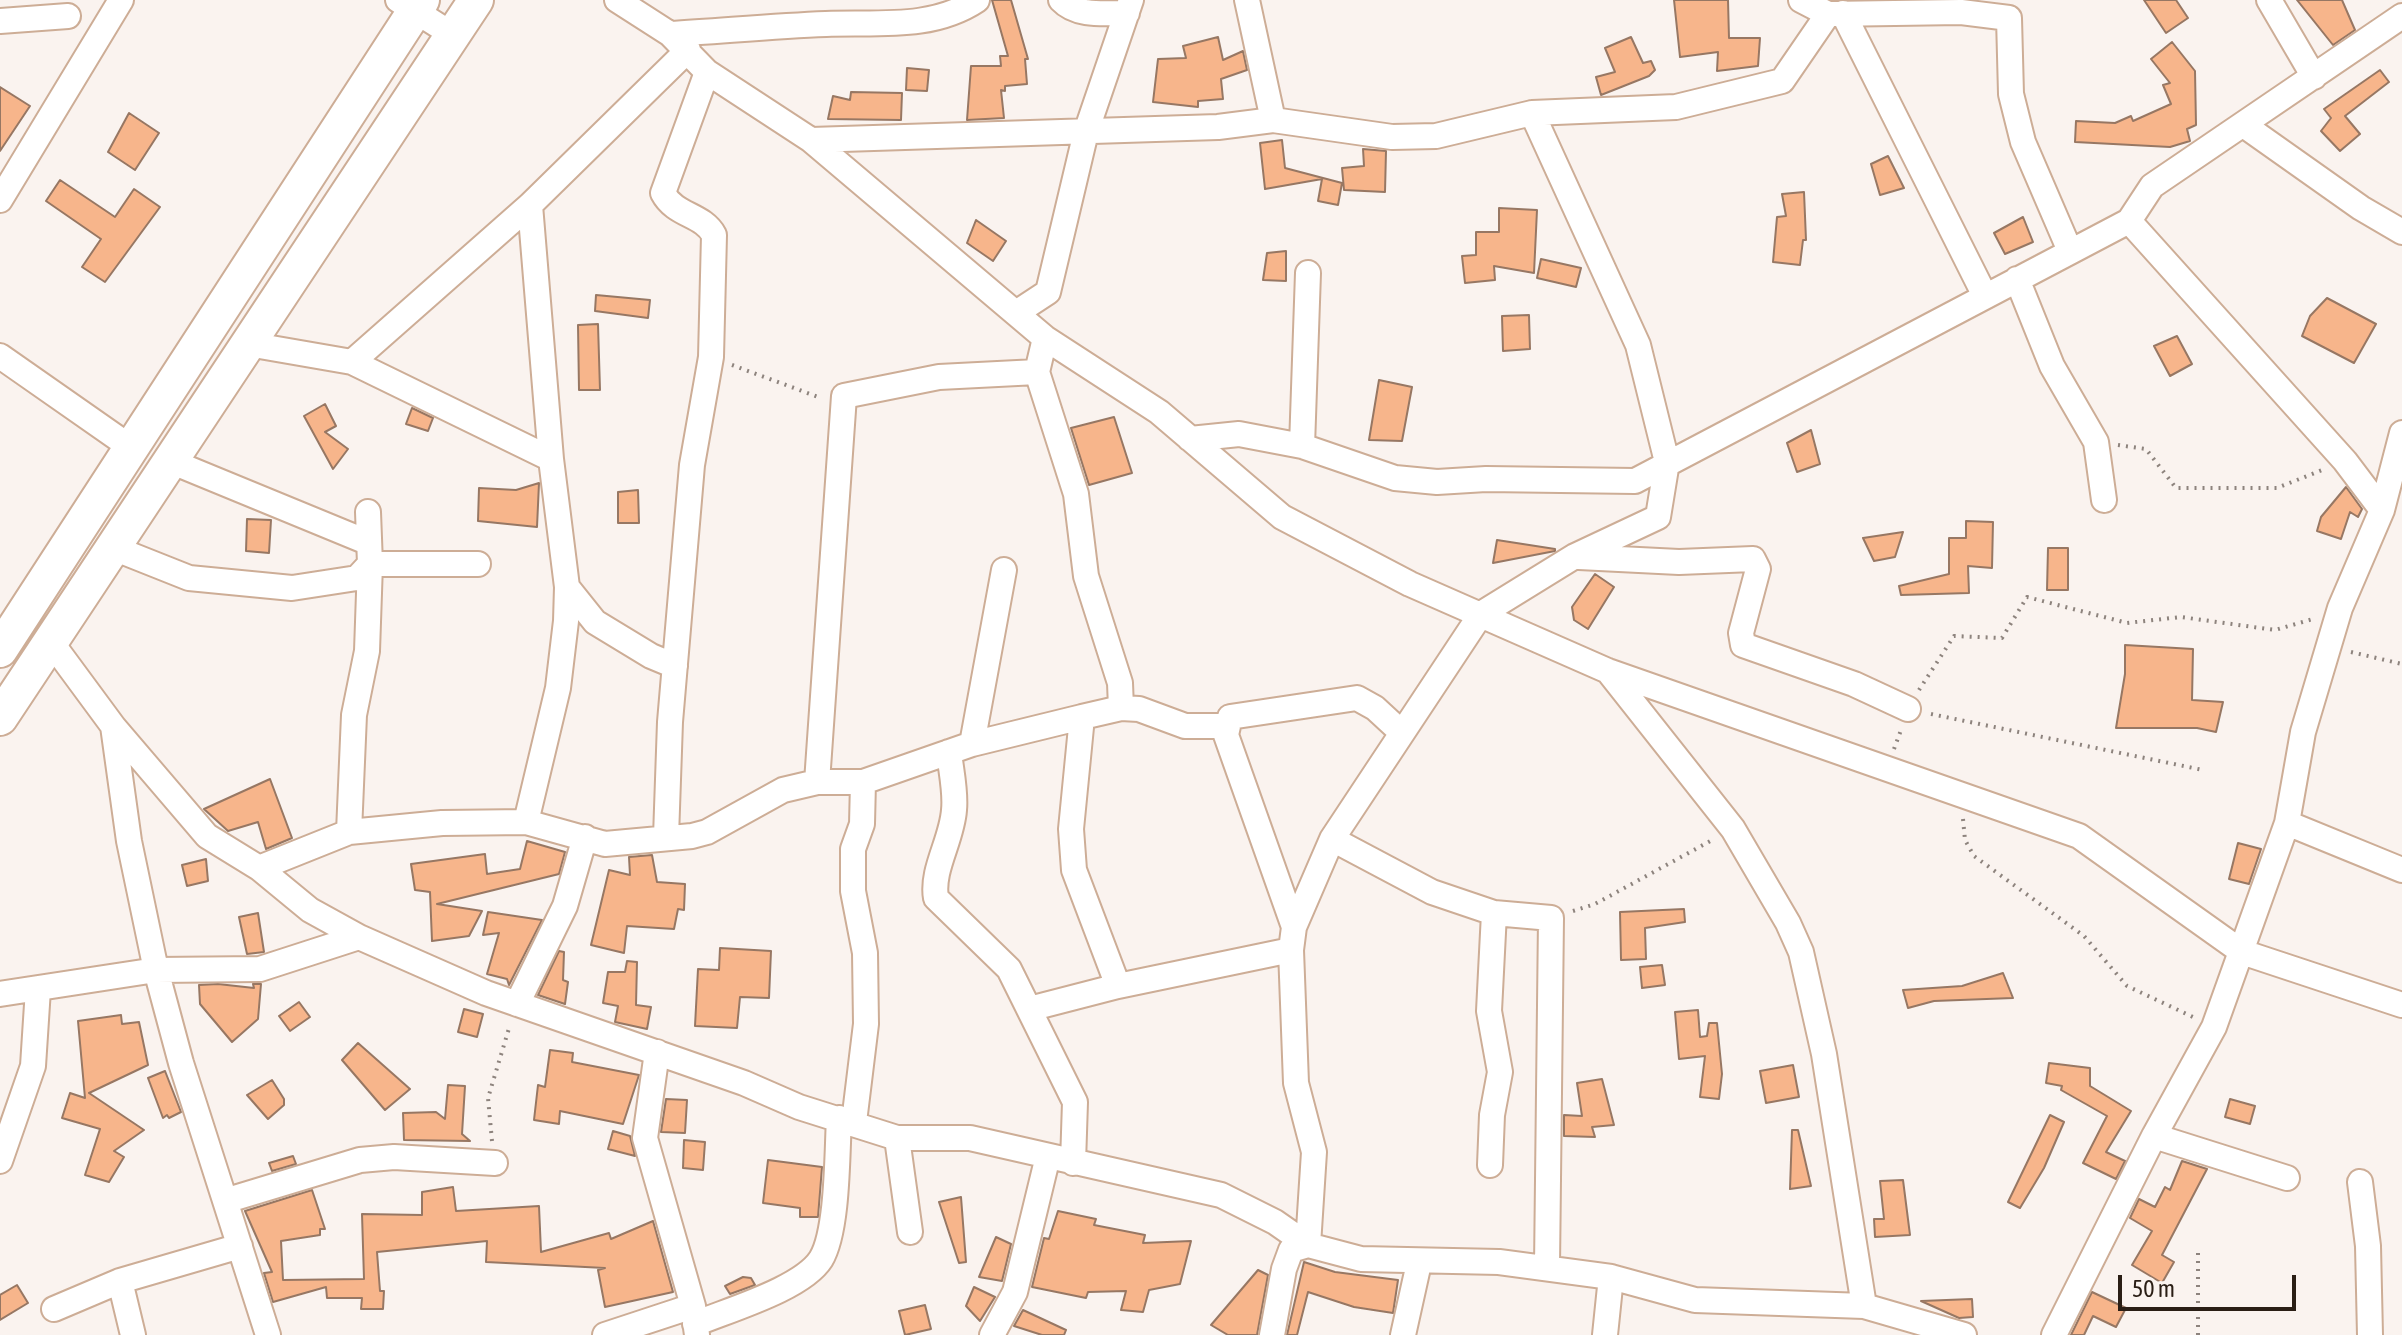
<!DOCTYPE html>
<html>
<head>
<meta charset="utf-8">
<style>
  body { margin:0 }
  #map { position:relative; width:2402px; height:1335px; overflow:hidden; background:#faf3ef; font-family:"Asap Condensed",sans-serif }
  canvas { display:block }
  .scale { position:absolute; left:2118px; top:1275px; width:178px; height:36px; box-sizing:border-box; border:4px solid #2a1e15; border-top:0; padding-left:10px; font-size:24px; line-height:28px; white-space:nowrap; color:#2a1e15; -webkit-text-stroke:6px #faf3ef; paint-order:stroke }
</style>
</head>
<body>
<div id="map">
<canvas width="2402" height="1335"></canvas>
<div class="scale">50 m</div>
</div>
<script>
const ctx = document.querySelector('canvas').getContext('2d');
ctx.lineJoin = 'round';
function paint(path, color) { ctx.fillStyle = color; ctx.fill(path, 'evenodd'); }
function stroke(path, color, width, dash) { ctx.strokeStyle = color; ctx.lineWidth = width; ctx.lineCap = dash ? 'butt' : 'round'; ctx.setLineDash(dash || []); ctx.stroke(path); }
const building = new Path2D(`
  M 992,0 L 1011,0 L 1028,59 L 1025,59 L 1027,84 L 1005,86 L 1005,91 L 1001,90 L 1004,118 L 967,120 L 971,66 L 1001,66 L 1000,56 L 1008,56 Z
  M 1674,0 L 1728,0 L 1729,38 L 1760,38 L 1758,66 L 1717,71 L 1718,52 L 1680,57 Z
  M 2144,0 L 2176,0 L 2188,18 L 2166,33 Z
  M 2297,0 L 2342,0 L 2355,30 L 2333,45 Z
  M 1218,37 L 1223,60 L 1243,51 L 1247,70 L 1221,79 L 1223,99 L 1198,101 L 1198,107 L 1153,102 L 1158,59 L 1186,58 L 1183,46 Z
  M 1631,37 L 1643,63 L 1651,61 L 1655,70 L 1649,76 L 1601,95 L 1596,77 L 1615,72 L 1605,48 Z
  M 2172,42 L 2195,71 L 2196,125 L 2187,129 L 2190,141 L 2170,147 L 2075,142 L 2076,121 L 2115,123 L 2131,116 L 2133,121 L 2171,104 L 2163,85 L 2170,83 L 2151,59 Z
  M 907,68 L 929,70 L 927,91 L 906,90 Z
  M 2380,70 L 2389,82 L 2345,116 L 2360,134 L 2340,151 L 2321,131 L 2331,118 L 2324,109 Z
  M 0,87 L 30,106 L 0,151 Z
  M 851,92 L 902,93 L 901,120 L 828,119 L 833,96 L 850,100 Z
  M 129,113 L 159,133 L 135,170 L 108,152 Z
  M 1282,140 L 1285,168 L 1342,183 L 1338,205 L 1318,201 L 1322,179 L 1265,189 L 1260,143 Z
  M 1363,149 L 1386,151 L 1385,192 L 1344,190 L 1342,168 L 1364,166 Z
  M 1888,156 L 1904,188 L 1880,195 L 1871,164 Z
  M 60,180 L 115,217 L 134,189 L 160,207 L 105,282 L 82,267 L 101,239 L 46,201 Z
  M 1804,192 L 1806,240 L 1803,240 L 1800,265 L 1773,262 L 1777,217 L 1786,216 L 1782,194 Z
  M 1499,208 L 1537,210 L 1534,273 L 1494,266 L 1495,280 L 1465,283 L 1462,256 L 1476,255 L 1476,232 L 1499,232 Z
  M 2023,217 L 2033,242 L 2005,254 L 1994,233 Z
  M 976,220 L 1006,241 L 993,261 L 967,243 Z
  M 1286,251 L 1286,281 L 1263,280 L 1267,253 Z
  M 1541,259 L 1581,268 L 1576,287 L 1537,278 Z
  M 596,295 L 650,300 L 648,318 L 595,311 Z
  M 2327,298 L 2376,324 L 2354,363 L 2302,336 L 2310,316 Z
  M 1529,315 L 1530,349 L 1503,351 L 1502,316 Z
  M 598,324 L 600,390 L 579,390 L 578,325 Z
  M 2177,336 L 2192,364 L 2170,376 L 2154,346 Z
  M 1379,380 L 1412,387 L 1402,441 L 1369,440 Z
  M 325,404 L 336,426 L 325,432 L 348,449 L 333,469 L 304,416 Z
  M 412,408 L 433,418 L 428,431 L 406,424 Z
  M 1114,417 L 1132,473 L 1089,485 L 1071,428 Z
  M 1811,430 L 1820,464 L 1797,472 L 1787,443 Z
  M 539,483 L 537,527 L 478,521 L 479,488 L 516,490 Z
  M 2346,487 L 2362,509 L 2358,517 L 2350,512 L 2341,539 L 2317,531 L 2321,517 Z
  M 638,490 L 639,523 L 618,523 L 618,492 Z
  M 247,519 L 271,520 L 269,553 L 246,551 Z
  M 1966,521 L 1993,522 L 1992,568 L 1968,566 L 1969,593 L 1901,595 L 1899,586 L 1949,574 L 1949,538 L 1966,538 Z
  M 1903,532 L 1895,557 L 1874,561 L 1863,538 Z
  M 1497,540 L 1555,549 L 1555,551 L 1493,563 Z
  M 2048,548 L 2068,548 L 2068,590 L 2047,590 Z
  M 1595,574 L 1614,587 L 1588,629 L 1574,620 L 1572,607 Z
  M 2125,645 L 2193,649 L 2192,700 L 2223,702 L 2216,732 L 2197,728 L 2116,728 L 2125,674 Z
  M 270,779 L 292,838 L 266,849 L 258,822 L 228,831 L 204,809 Z
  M 527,841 L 565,852 L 559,874 L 437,904 L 482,911 L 469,936 L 432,941 L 430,892 L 415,890 L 411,864 L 485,854 L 487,874 L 520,869 Z
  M 2238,843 L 2261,849 L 2249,884 L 2229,879 Z
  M 652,855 L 657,882 L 685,884 L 684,910 L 678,909 L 674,929 L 627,926 L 624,953 L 591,945 L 609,870 L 630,875 L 629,857 Z
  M 206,859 L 208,881 L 187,886 L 182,865 Z
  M 1684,909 L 1685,922 L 1645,928 L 1646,959 L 1621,960 L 1620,912 Z
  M 488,912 L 542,920 L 509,985 L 507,979 L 487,974 L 499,933 L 483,935 Z
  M 258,913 L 264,952 L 247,954 L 239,917 Z
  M 720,948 L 771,951 L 769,998 L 740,997 L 737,1028 L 695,1026 L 698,969 L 719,970 Z
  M 559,951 L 564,952 L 563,980 L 568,982 L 565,1004 L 538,995 Z
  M 627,961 L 637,962 L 636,1005 L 651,1007 L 647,1029 L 615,1022 L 618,1006 L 603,1003 L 608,972 L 625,972 Z
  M 1662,965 L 1665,985 L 1642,988 L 1640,967 Z
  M 2003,973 L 2013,998 L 1934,1001 L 1908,1008 L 1903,990 L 1962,986 Z
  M 218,984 L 254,988 L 253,984 L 261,984 L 258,1019 L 232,1042 L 200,1004 L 199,985 Z
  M 299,1002 L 310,1017 L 290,1031 L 279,1016 Z
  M 464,1009 L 483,1014 L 477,1037 L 458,1032 Z
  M 1698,1010 L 1700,1037 L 1707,1036 L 1709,1023 L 1717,1023 L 1722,1074 L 1719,1099 L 1700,1097 L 1705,1056 L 1679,1059 L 1675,1012 Z
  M 121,1015 L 122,1024 L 139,1022 L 148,1065 L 89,1093 L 144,1130 L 114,1151 L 124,1157 L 109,1182 L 85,1175 L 100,1129 L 62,1118 L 70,1093 L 85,1098 L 78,1021 Z
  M 358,1043 L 410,1089 L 385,1110 L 342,1060 Z
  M 550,1050 L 573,1053 L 572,1062 L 639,1075 L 623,1124 L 560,1111 L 559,1124 L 534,1120 L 538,1085 L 545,1087 Z
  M 2049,1063 L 2090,1068 L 2090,1086 L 2131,1111 L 2106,1152 L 2125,1161 L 2116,1179 L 2083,1163 L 2107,1116 L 2061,1090 L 2062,1086 L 2046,1083 Z
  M 1793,1065 L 1799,1097 L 1766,1103 L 1760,1071 Z
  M 165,1071 L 181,1112 L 169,1118 L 167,1115 L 163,1118 L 148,1078 Z
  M 1602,1079 L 1614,1125 L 1592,1127 L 1595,1137 L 1564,1136 L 1564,1115 L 1582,1116 L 1577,1083 Z
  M 272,1080 L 284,1099 L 284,1105 L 268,1119 L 247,1095 Z
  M 448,1085 L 465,1086 L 462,1134 L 470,1141 L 404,1140 L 403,1113 L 436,1112 L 445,1119 Z
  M 666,1099 L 687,1100 L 685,1133 L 661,1132 Z
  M 2230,1099 L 2255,1106 L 2250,1124 L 2225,1117 Z
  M 2050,1115 L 2064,1122 L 2044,1168 L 2020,1208 L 2008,1202 Z
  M 1792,1130 L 1798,1130 L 1811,1186 L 1790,1189 Z
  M 613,1131 L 630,1136 L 635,1156 L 608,1149 Z
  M 684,1140 L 705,1142 L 703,1170 L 683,1168 Z
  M 293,1156 L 296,1164 L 272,1171 L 269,1163 Z
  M 768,1160 L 822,1167 L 818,1217 L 800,1217 L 800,1208 L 763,1203 Z
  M 2182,1161 L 2207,1169 L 2162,1255 L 2174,1262 L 2162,1283 L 2132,1265 L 2152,1231 L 2130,1218 L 2139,1199 L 2155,1207 L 2165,1187 L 2170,1190 Z
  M 1903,1180 L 1910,1235 L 1875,1237 L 1874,1219 L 1884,1219 L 1880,1181 Z
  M 453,1187 L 456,1211 L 539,1206 L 541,1252 L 609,1233 L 611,1239 L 653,1221 L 673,1292 L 605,1307 L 598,1270 L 605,1268 L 486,1262 L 487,1241 L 377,1252 L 380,1291 L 384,1291 L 383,1309 L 361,1309 L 362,1298 L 327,1298 L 326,1287 L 273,1302 L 264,1273 L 272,1272 L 245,1211 L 312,1190 L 325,1229 L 320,1229 L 320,1235 L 281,1241 L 283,1280 L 364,1279 L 362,1214 L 422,1215 L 422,1192 Z
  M 961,1197 L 966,1262 L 959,1263 L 939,1202 Z
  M 1058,1211 L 1096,1219 L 1094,1225 L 1145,1235 L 1143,1243 L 1191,1241 L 1180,1284 L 1149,1290 L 1143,1312 L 1121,1310 L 1126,1291 L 1088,1292 L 1086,1298 L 1032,1287 L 1044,1238 L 1049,1239 Z
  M 996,1237 L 1011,1244 L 1002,1281 L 979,1277 Z
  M 1304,1262 L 1335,1272 L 1398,1280 L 1393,1313 L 1354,1307 L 1308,1292 L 1297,1335 L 1287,1335 Z
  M 1258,1270 L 1268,1275 L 1257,1335 L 1228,1335 L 1211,1325 Z
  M 743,1277 L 751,1278 L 755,1285 L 730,1294 L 725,1286 Z
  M 17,1285 L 28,1303 L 0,1320 L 0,1295 Z
  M 974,1287 L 995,1297 L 980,1321 L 966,1306 Z
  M 2092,1292 L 2126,1308 L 2116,1327 L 2093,1316 L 2084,1335 L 2071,1335 Z
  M 1972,1299 L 1973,1317 L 1959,1318 L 1921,1301 Z
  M 925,1305 L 931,1329 L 905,1335 L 899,1311 Z
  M 1023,1310 L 1066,1330 L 1064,1335 L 1042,1335 L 1014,1326 Z`);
const path = new Path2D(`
  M 732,365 L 821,398
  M 2118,445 L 2146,449 L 2176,488 L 2277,488 L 2322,470
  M 2351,652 L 2402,664
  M 1919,690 L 1954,636 L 2002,638 L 2027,597 L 2127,623 L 2181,617 L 2275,630 L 2313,619
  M 1931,714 L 2203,770
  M 1894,749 L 1901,730
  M 1963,819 L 1965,840 L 1974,856 L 2084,936 L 2127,986 L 2193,1017
  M 1573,911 L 1595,904 L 1714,839
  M 492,1141 L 488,1098 L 510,1025
  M 2198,1335 L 2198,1250`);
const minor = new Path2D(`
  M 398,0 L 453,35
  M 617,0 L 670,34 L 707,72 L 811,140 L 1045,338 L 1159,412 L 1282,517 L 1410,584 L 1608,671 L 2079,836 L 2242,952 L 2402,1005
  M 1061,0 C 1077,17 1105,13 1127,13
  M 1247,0 L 1273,120
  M 1801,0 L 1828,14
  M 2269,0 L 2314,77
  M 1843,13 L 1984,294
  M 0,21 L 68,16
  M 670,34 C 722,31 774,26 826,24 C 877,22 932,30 977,0
  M 2245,126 L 2361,208 L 2402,232
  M 811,140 L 1218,127 L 1273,120 L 1392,137 L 1436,136 L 1532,113 L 1676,107 L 1782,81 L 1828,14 L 1961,12 L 2009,18 L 2011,94 L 2023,142 L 2070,251
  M 0,200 L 121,0
  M 530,205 L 551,459
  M 2129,221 L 2345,461 L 2382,510
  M 2017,279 L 2052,366 L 2096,442 L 2104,500
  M 1016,313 L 1048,292 L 1086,132 L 1131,0
  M 1045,338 L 1037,372 L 1076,494 L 1086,576 L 1120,683 L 1121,708 L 1082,717 L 1071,829 L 1074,870 L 1118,986 L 1291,950
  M 248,344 L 352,362 L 530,205 L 688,50
  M 0,356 L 133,449
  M 1190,439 L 1239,434 L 1302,446 L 1395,478 L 1437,482 L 1486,479 L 1635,481 L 2129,221 L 2152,186 L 2402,16
  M 1302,446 L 1308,273
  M 170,461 L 367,542
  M 111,547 L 189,578 L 292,588 L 357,578 L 370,564 L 368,512
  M 1579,557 L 1679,562 L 1753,559 L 1758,569 L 1741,633 L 1743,645 L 1854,684 L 1908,709
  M 567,587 L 595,622 L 651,656 L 675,666
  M 51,642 L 113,726 L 129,841 L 156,970 L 181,1063 L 268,1335
  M 1608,671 L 1733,829 L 1788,923 L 1801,952 L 1824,1054 L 1864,1306
  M 1121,708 L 1139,709 L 1185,726 L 1226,726
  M 113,726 L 207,836 L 259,868 L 310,910 L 359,937 L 486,993 L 744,1083 L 799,1107 L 897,1138 L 970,1138 L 1221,1195 L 1275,1222 L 1308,1245 L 1361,1259 L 1499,1262 L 1611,1277 L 1695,1300 L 1864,1306 L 1964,1335
  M 972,744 L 1004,570
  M 949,752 C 951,771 956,792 954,810 C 952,840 931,870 936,898 L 1009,969 L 1075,1102 L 1073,1163
  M 817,782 L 844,396 L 939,377 L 1037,372
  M 526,822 L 605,844 L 692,836 L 707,832 L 783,790 L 817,782 L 863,782 L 972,744 L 1082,717
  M 2287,823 L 2402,870
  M 349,832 L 354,715 L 367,651 L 370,564 L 478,564
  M 666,837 L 670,722 L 692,465 L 711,357 L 714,235 C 703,214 675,216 663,193 L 707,72
  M 1332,839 L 1432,892 L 1494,913 L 1551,918 L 1547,1267
  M 259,868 L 349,832 L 442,823 L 526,822 L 558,688 L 566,621 L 567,587 L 551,459 L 352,362
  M 1294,927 L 1226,735 L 1230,717 L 1357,698 L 1375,708 L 1401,732
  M 0,994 L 156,970 L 260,969 L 359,937
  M 517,1004 L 565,906 L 585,837
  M 1029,1009 L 1118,986
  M 657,1052 L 645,1138 L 693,1306 L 697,1335
  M 854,1122 L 866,1024 L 865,953 L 853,891 L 853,849 L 862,824 L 863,782
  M 2154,1136 L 2287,1178
  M 897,1138 L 910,1232
  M 0,1161 L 33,1066 L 38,989
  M 1490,1165 L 1492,1115 L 1500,1072 L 1489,1011 L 1494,913
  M 2360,1182 L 2368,1246 L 2370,1335
  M 228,1200 L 360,1160 L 394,1157 L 495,1163
  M 120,1281 L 133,1335
  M 54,1309 L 120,1281 L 240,1246
  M 695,1324 C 728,1310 802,1289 821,1259 C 838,1231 837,1153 839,1118
  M 605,1335 L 693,1306
  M 992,1335 L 1015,1292 L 1048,1156
  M 1272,1335 L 1284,1269 L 1291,1250 L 1308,1245 L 1314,1152 L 1296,1083 L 1291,950 L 1294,927 L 1332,839 L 1481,614 L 1575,556 L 1658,517 L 1667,462 L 1638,345 L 1532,113
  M 1403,1335 L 1419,1263
  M 1605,1335 L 1611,1277
  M 2054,1335 L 2154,1136 L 2214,1027 L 2287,823 L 2303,732 L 2340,608 L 2382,510 L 2402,433`);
const secondary = new Path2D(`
  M 0,650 L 422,0
  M 0,718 L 476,0`);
paint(building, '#f7b58b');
stroke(building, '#977763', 2);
stroke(minor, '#cdad96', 28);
stroke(secondary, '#cdad96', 38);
stroke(path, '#8d837d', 4, [2, 6]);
stroke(minor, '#fff', 24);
stroke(secondary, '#fff', 34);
</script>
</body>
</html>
